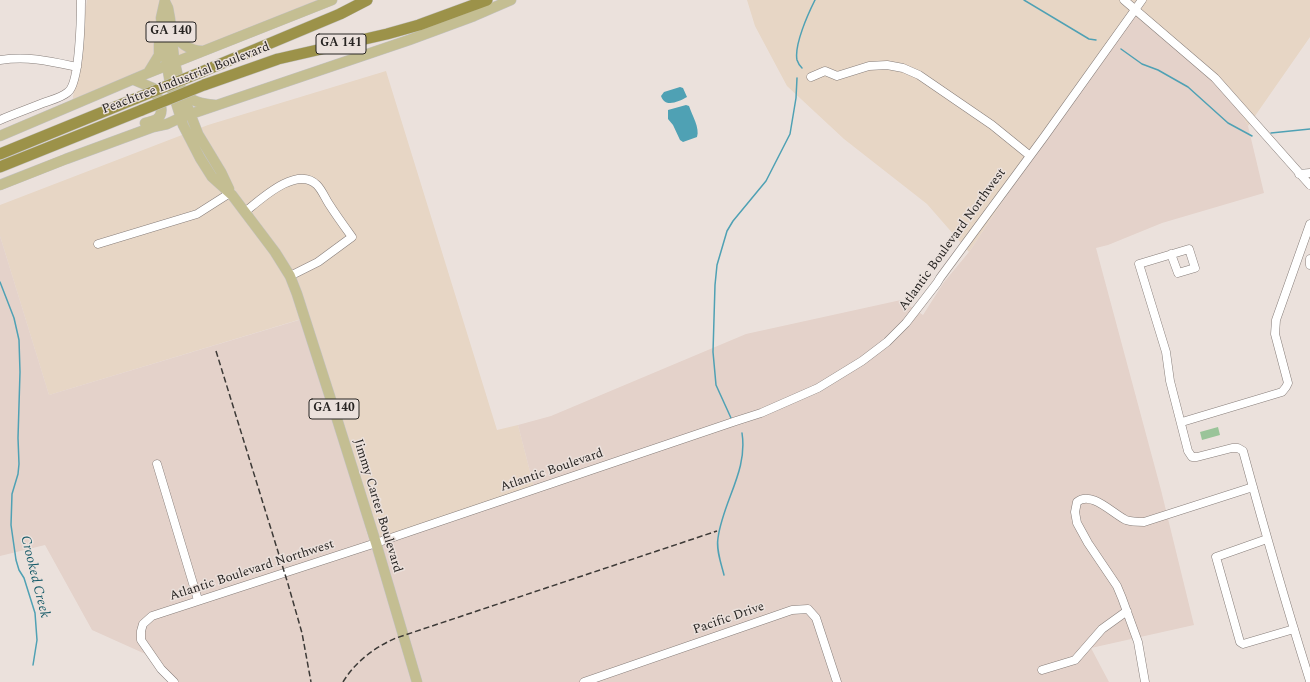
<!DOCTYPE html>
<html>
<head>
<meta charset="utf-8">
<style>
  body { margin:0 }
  canvas { display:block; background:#ebe1dc }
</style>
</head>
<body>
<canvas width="1310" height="682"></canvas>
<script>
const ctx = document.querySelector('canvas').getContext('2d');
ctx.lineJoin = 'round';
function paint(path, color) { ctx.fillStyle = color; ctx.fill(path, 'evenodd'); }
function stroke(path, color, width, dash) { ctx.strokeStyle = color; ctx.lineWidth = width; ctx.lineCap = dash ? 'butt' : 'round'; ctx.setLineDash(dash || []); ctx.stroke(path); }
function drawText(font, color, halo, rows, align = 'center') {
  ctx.font = font + ' Spectral,serif'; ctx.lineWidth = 3; ctx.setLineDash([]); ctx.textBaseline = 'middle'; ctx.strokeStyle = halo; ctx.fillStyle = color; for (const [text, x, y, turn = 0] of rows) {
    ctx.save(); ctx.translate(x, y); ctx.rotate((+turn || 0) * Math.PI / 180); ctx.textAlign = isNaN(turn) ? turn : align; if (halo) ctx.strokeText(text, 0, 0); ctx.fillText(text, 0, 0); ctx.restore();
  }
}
const commercial = new Path2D(`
  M 87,0 L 318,0 L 159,65 L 72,104 Z
  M 747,0 L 1310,0 L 1310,37 L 1248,126 L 1223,82 L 1028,163 L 969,252 L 927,204 L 844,139 L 787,86 L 755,26 Z
  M 386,71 L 497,430 L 518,425 L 534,487 L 369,541 L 308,317 L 49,395 L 0,236 L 0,205 L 208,125 Z`);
const built = new Path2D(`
  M 1138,9 L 1223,82 L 1248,126 L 1264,193 L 1162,223 L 1108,245 L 1096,248 L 1161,490 L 1194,625 L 1091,648 L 1109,682 L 173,682 L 152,657 L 92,630 L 45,545 L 0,556 L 0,236 L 49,395 L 309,317 L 369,541 L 534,487 L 518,425 L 551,416 L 746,334 L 901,300 L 923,315 L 944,282 L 969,252 L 1028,163 Z`);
const green = new Path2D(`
  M 1218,427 L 1220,435 L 1202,440 L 1200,432 Z`);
const water = new Path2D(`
  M 680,87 L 683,88 L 687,97 C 678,102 665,108 661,96 L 664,92 Z
  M 686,105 L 689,106 C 692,115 700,128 697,137 L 683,142 L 680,140 L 673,125 L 668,119 L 668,110 Z`);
const stream = new Path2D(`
  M 1024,0 L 1089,39 L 1096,40
  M 1121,49 L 1142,64 L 1158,70 L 1188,87 L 1228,123 L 1252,136
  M 802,68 C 800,66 798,63 797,60 C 794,45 808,14 815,0
  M 1271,133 L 1310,129
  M 0,282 L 14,318 L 19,340 L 20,372 L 18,438 L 19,464 L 18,474 L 12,494 L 11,525 L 16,560 L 19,570 L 24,578 L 35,613 L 37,640 L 33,665
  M 731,418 L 716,385 L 713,352 L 715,285 L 717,265 L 727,231 L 733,221 L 766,181 L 790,134 L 796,98 L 797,78
  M 724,575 C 721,563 716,550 718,538 C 723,501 748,471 742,433`);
const minor = new Path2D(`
  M 1124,0 L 1215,78 L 1310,185
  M 0,60 C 29,56 49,61 77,67
  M 811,77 L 825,71 L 837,76 L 869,66 L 887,65 L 903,68 L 919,75 L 992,125 L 1029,155
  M 0,120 C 14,114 28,109 43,103 C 51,100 61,98 68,92 C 80,83 81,16 81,0
  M 1299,174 L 1310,173
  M 245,212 C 261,199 297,165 317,185 C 322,190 325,198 329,204 C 336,215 344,226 352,237 L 318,262 L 290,276
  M 98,244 L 197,214 L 230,193
  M 1171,254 L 1178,273 L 1195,268 L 1189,249 L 1139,264 L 1166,352 L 1170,381 L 1188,451 L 1192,457 L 1197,457 L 1232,448 L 1238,448 L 1243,451 C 1264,528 1286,605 1310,681
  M 1310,259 L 1310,265
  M 1182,422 L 1282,392 L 1286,387 L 1288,383 L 1275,334 L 1276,320 L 1310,224
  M 157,464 L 198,600
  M 1267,539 L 1216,557 L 1240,642 L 1243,644 L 1294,629
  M 1042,670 L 1075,660 L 1102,629 L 1127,611
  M 174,682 L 161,669 L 141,640 L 141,631 L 143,624 L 152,616 L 376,543 L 736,421 L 761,413 L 818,388 L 862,361 L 887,342 L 906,323 L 937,283 L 940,278 L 1044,137 L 1142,0
  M 584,682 L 792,610 L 808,609 L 816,618 L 837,682
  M 1145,682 L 1138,642 L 1122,598 L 1117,586 L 1088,543 L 1077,523 L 1075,512 L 1077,502 C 1091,490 1113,514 1126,520 C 1132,522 1138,522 1144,522 L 1253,487`);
const major = new Path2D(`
  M 165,0 L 161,18 L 164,47 L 170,83 L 183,125 L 200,158 L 212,177 L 232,195 L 275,252 L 290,276 L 297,294 L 331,400 L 376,543 L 417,682
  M 165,2 L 168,8 L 170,19 L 174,59 L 181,90 L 198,134 L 221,172 L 229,189
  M 171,30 C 178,42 189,51 203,51
  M 148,73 L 159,55 L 159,44
  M 134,80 L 153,88 C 157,96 167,111 157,119 C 154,121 149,122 145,123
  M 183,91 C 190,102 203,104 215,105
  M 0,136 L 148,73 L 332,0
  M 0,185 L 66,159 L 153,127 L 167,124 L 182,117 L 409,40 L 474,16 L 511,0`);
const highway = new Path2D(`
  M 199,73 L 340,14 L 367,0
  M 204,85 L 278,59 L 387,34 L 419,25 L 487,0
  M 0,154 L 137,98
  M 0,167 L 142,110`);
const rail = new Path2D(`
  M 216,351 L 288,584 L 302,633 L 311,682
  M 343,682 C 355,662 375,647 396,638 L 717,531`);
const highwayBridge = new Path2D(`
  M 137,98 L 199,73
  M 142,110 L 204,85`);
const shields = [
  [171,32,50],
  [341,44,50],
  [334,409,50]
];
const shieldNames = [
  ["GA 140",171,32],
  ["GA 141",341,44],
  ["GA 140",334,409]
];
const streetNames = [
  ["Peachtree Industrial Boulevard",186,79,-21],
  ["Atlantic Boulevard Northwest",953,240,-54],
  ["Atlantic Boulevard",552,471,-19],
  ["Jimmy Carter Boulevard",377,506,73],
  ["Atlantic Boulevard Northwest",252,571,-18],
  ["Pacific Drive",729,619,-19]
];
const waterNames = [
  ["Crooked Creek",34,577,76]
];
paint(commercial, '#e7d6c5');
paint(built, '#e4d2ca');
paint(green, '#9ac499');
paint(water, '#4fa1b4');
stroke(stream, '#4fa1b4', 1.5);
stroke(minor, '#877e7a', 9);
stroke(major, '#c3c2c1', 11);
stroke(highway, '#c3c2c1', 12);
stroke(minor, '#fff', 8);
stroke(major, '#c4be92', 10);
stroke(highway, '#9c9249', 11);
stroke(rail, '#3d3a37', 1.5, [6, 3]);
stroke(highwayBridge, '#c3c2c1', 12, []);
stroke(highwayBridge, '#9c9249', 11);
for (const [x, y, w] of shields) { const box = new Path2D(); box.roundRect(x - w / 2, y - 10, w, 20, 3); ctx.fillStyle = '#ebe1dc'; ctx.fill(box); stroke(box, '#272422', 1); }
drawText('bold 12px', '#272422', null, shieldNames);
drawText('13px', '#272422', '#ebe1dc', streetNames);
drawText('italic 14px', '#175b69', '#ebe1dc', waterNames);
</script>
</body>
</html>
